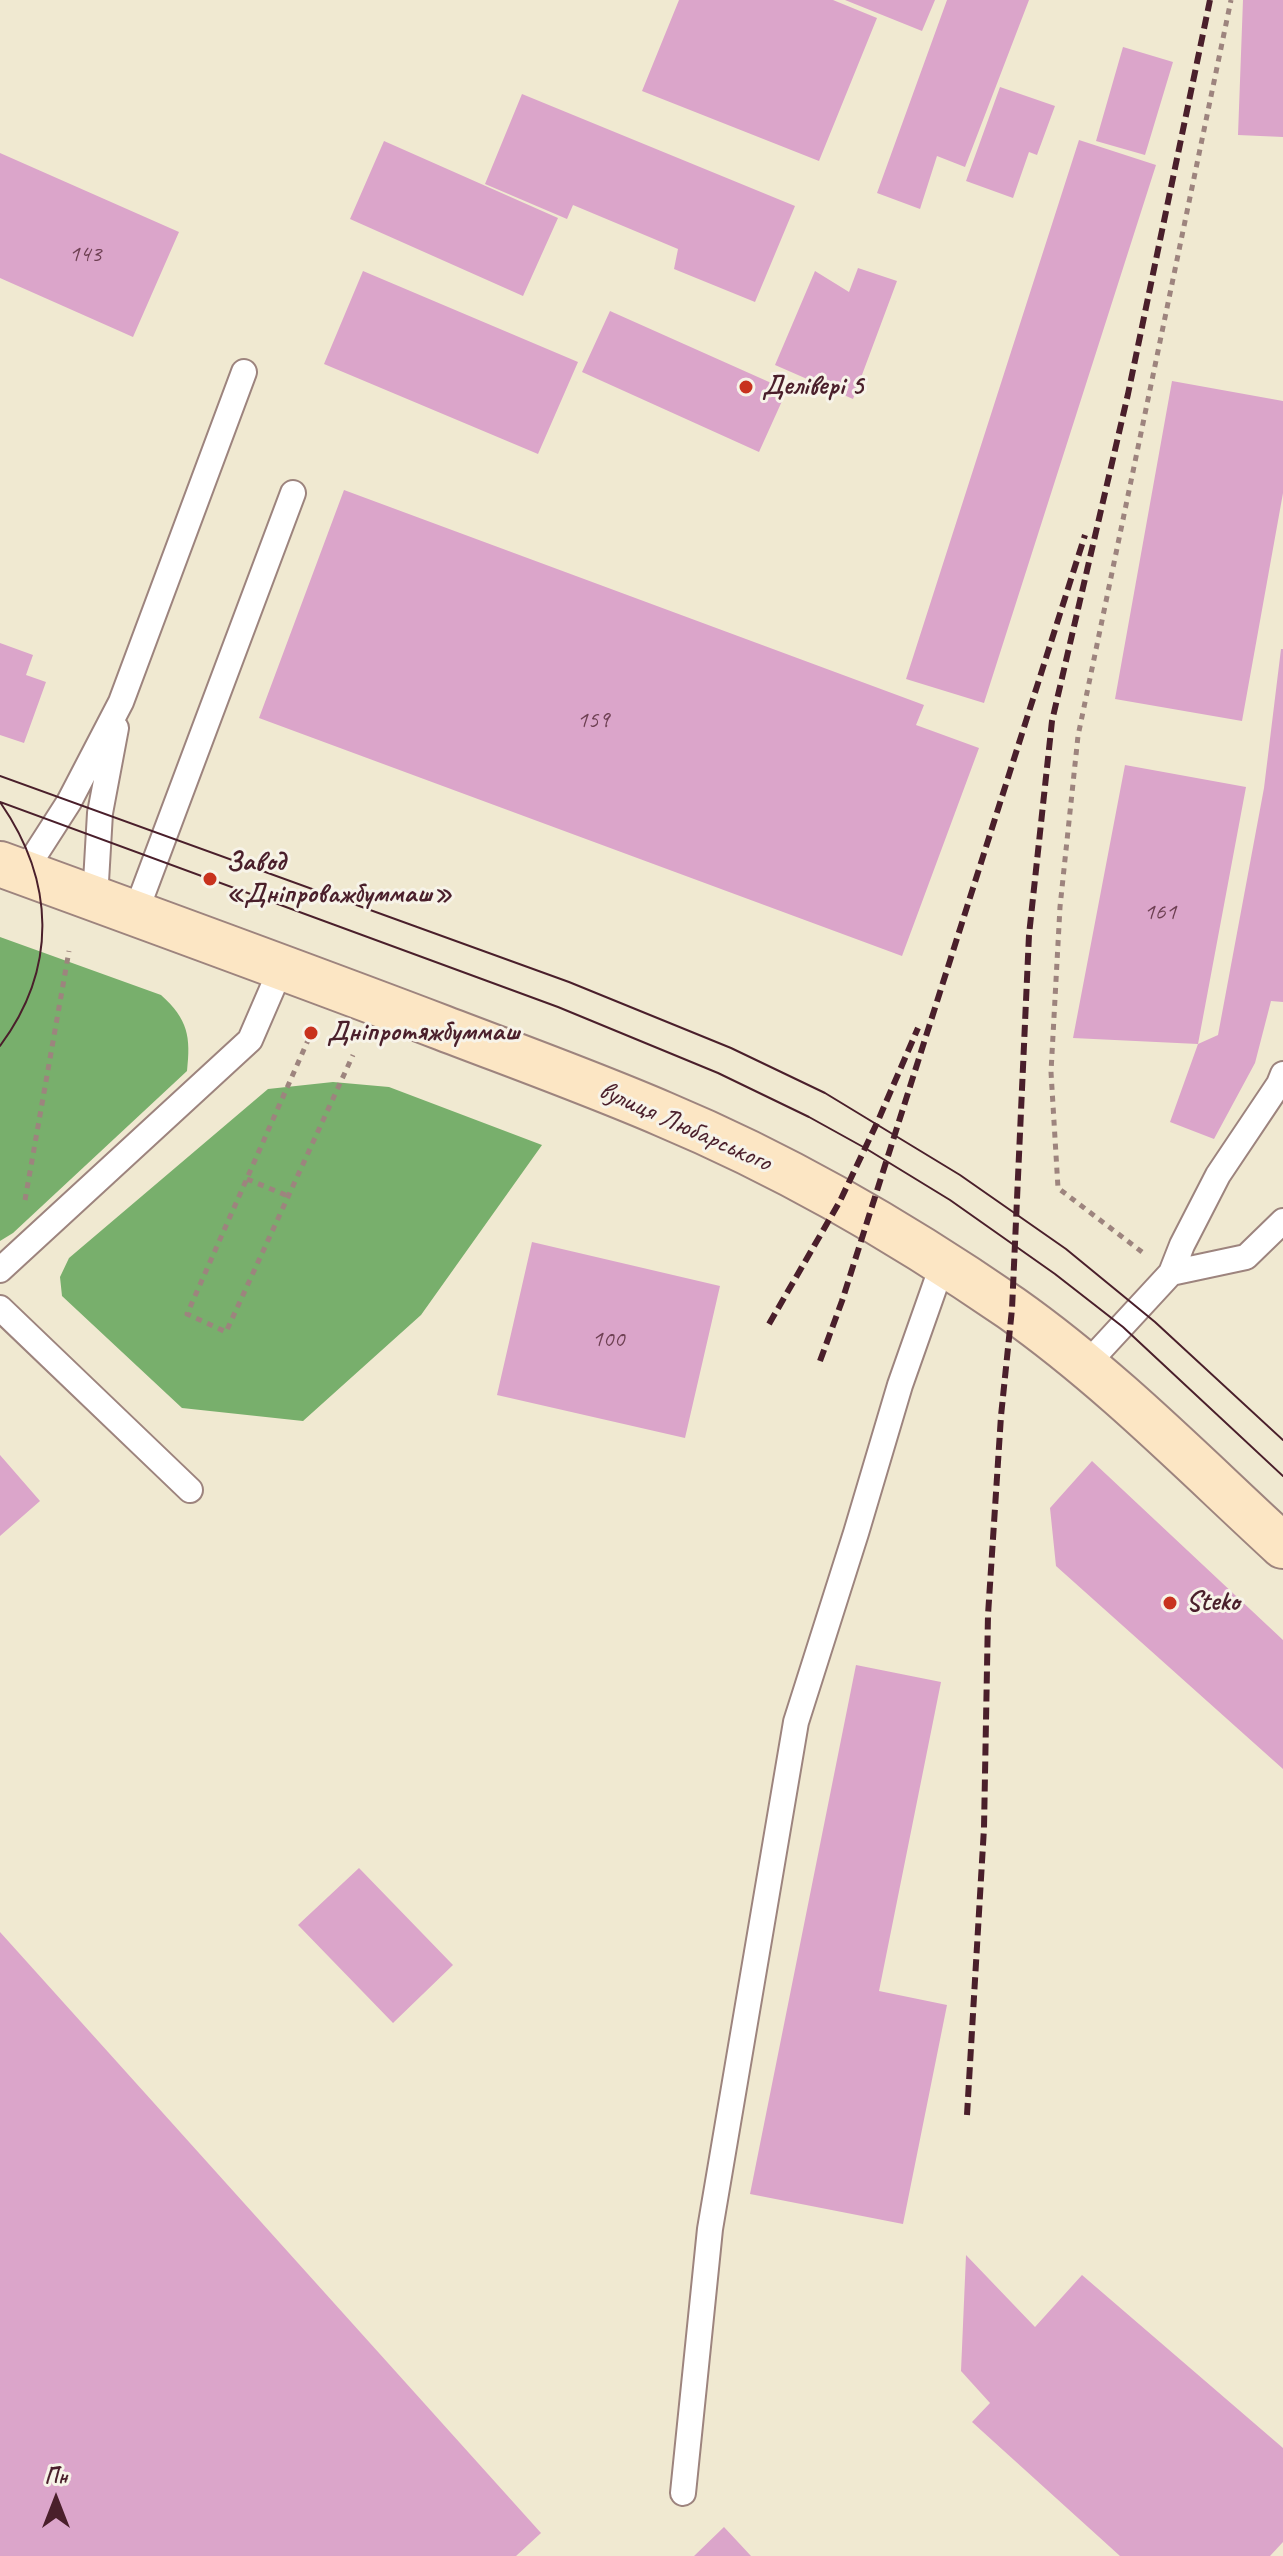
<!DOCTYPE html>
<html>
<head>
<meta charset="utf-8">
<style>
  body { margin:0 }
  #map { position:relative; width:1283px; height:2556px; overflow:hidden; background:#f0e9d1; font-family:Caveat,sans-serif }
  canvas { display:block }
  .north { position:absolute; left:16px; top:2460px; width:80px; height:80px; -webkit-text-stroke:6px #f7f3e8; paint-order:stroke; rotate:0deg; font-size:22px; font-weight:700; line-height:32px; text-align:center; color:#4a1f2b }
  .north::after { content:''; display:block; margin:auto; width:28px; height:36px; background:#4a1f2b; clip-path:polygon(50% 0,100% 100%,50% 72%,0 100%) }
</style>
</head>
<body>
<div id="map">
<canvas width="1283" height="2556"></canvas>
<div class="north">Пн</div>
</div>
<script>
const ctx = document.querySelector('canvas').getContext('2d');
ctx.lineJoin = 'round';
function paint(path, color) { ctx.fillStyle = color; ctx.fill(path, 'evenodd'); }
function stroke(path, color, width, dash) { ctx.strokeStyle = color; ctx.lineWidth = width; ctx.lineCap = dash ? 'butt' : 'round'; ctx.setLineDash(dash || []); ctx.stroke(path); }
function drawText(font, color, halo, rows, align = 'center') {
  ctx.font = font + ' Caveat,sans-serif'; ctx.lineWidth = 6; ctx.setLineDash([]); ctx.textBaseline = 'middle'; ctx.strokeStyle = halo; ctx.fillStyle = color; for (const [text, x, y, turn = 0] of rows) {
    ctx.save(); ctx.translate(x, y); ctx.rotate((+turn || 0) * Math.PI / 180); ctx.textAlign = isNaN(turn) ? turn : align; if (halo) ctx.strokeText(text, 0, 0); ctx.fillText(text, 0, 0); ctx.restore();
  }
}
const forest = new Path2D(`
  M 0,937 L 161,995 C 188,1019 191,1037 187,1071 L 13,1233 L 0,1241 Z
  M 333,1082 L 389,1087 L 542,1145 L 421,1315 L 303,1421 L 182,1408 L 62,1296 L 60,1277 L 69,1258 L 268,1089 Z`);
const building = new Path2D(`
  M 679,0 L 833,0 L 877,18 L 819,161 L 642,91 Z
  M 845,0 L 935,0 L 922,31 Z
  M 947,0 L 1029,0 L 965,167 L 937,156 L 920,209 L 877,193 Z
  M 1243,0 L 1283,0 L 1283,137 L 1238,135 Z
  M 1123,47 L 1173,62 L 1145,155 L 1096,141 Z
  M 1000,87 L 1055,106 L 1037,155 L 1029,152 L 1013,198 L 966,181 Z
  M 522,94 L 795,206 L 755,302 L 674,269 L 678,249 L 573,205 L 567,219 L 485,184 Z
  M 1079,140 L 1156,165 L 984,703 L 906,679 Z
  M 384,141 L 558,218 L 523,296 L 350,219 Z
  M 0,153 L 179,232 L 133,337 L 0,278 Z
  M 858,268 L 897,281 L 853,399 L 775,365 L 815,271 L 849,292 Z
  M 363,271 L 578,362 L 538,454 L 324,364 Z
  M 610,311 L 787,390 L 759,452 L 582,372 Z
  M 1172,381 L 1283,401 L 1283,493 L 1242,721 L 1115,699 Z
  M 344,490 L 924,705 L 916,725 L 979,748 L 902,956 L 259,718 Z
  M 0,643 L 33,655 L 26,675 L 46,682 L 24,743 L 0,735 Z
  M 1281,649 L 1283,649 L 1283,1002 L 1271,1001 L 1255,1063 L 1214,1139 L 1170,1122 L 1198,1044 L 1218,1035 L 1264,788 Z
  M 1125,765 L 1246,787 L 1198,1044 L 1073,1038 Z
  M 532,1242 L 720,1286 L 685,1438 L 497,1395 Z
  M 0,1455 L 40,1501 L 0,1536 Z
  M 1092,1461 L 1283,1640 L 1283,1769 L 1056,1566 L 1050,1508 Z
  M 856,1665 L 941,1682 L 879,1991 L 947,2005 L 903,2224 L 750,2194 Z
  M 359,1868 L 453,1965 L 393,2023 L 298,1925 Z
  M 0,1932 L 541,2533 L 516,2556 L 0,2556 Z
  M 966,2255 L 1035,2327 L 1082,2275 L 1283,2448 L 1283,2542 L 1270,2556 L 1120,2556 L 972,2422 L 990,2403 L 961,2371 Z
  M 724,2527 L 751,2556 L 694,2556 Z`);
const path = new Path2D(`
  M 309,1038 L 187,1314 L 226,1332 L 353,1055
  M 247,1179 L 288,1196
  M 25,1200 L 69,951
  M 1142,1252 L 1058,1188 L 1051,1072 L 1060,907 L 1078,736 L 1231,0`);
const lane = new Path2D(`
  M 24,872 L 69,802 L 121,702 L 244,372
  M 95,899 L 100,813 L 116,728
  M 135,914 L 293,493
  M 0,1270 L 250,1040 L 282,966
  M 1171,1273 L 1182,1245 L 1218,1175 L 1279,1084 L 1283,1074
  M 0,1308 L 190,1490
  M 1086,1365 L 1171,1273 L 1246,1257 L 1283,1221
  M 683,2493 L 710,2229 L 796,1722 L 856,1533 L 900,1385 L 943,1263`);
const secondary = new Path2D(`
  M 0,864 C 148,918 296,972 443,1028 C 516,1056 591,1083 663,1114 C 785,1165 902,1233 1011,1308 C 1109,1377 1195,1465 1283,1546`);
const tram = new Path2D(`
  M 0,776 L 569,982 L 731,1048 L 825,1093 L 960,1175 L 1066,1249 L 1155,1322 L 1283,1440
  M 0,802 L 558,1007 L 718,1073 L 809,1117 L 865,1148 L 950,1200 L 1055,1274 L 1123,1327 L 1283,1476
  M 0,802 C 55,881 58,968 0,1046`);
const rail = new Path2D(`
  M 769,1324 L 840,1201 L 877,1123 L 918,1028
  M 820,1361 L 842,1301 L 1085,535
  M 967,2115 L 984,1828 L 988,1615 L 1001,1416 L 1012,1309 L 1029,935 L 1052,721 L 1128,394 L 1210,0`);
const markers = [
  [746,387,8,"#c8321e"],
  [210,879,8,"#c8321e"],
  [311,1033,8,"#c8321e"],
  [1170,1603,8,"#c8321e"]
];
const numberNames = [
  ["143",85,255],
  ["159",593,721],
  ["161",1160,913],
  ["100",608,1340]
];
const poiNames = [
  ["Делівері 5",762,387],
  ["Завод",226,863],
  ["«Дніпроважбуммаш»",226,895],
  ["Дніпротяжбуммаш",327,1033],
  ["Steko",1186,1603]
];
const streetNames = [
  ["вулиця Любарського",685,1127,24]
];
paint(forest, '#78af6c');
paint(building, '#dba5ca');
stroke(lane, '#9d847e', 28);
stroke(secondary, '#9d847e', 48);
stroke(path, '#9d847e', 5, [6, 6]);
stroke(lane, '#fff', 24);
stroke(secondary, '#fce6c4', 44);
stroke(tram, '#4a1f2b', 2);
stroke(rail, '#4a1f2b', 6, [12, 6]);
for (const [x, y, r, color] of markers) { const dot = new Path2D(); dot.arc(x, y, r, 0, 2 * Math.PI); ctx.fillStyle = color; ctx.fill(dot); stroke(dot, '#f7f3e8', 3); }
drawText('24px', '#6e4053', null, numberNames);
drawText('bold 28px', '#4a1f2b', '#f7f3e8', poiNames, 'left');
drawText('28px', '#4a1f2b', '#f7f3e8', streetNames);
</script>
</body>
</html>
